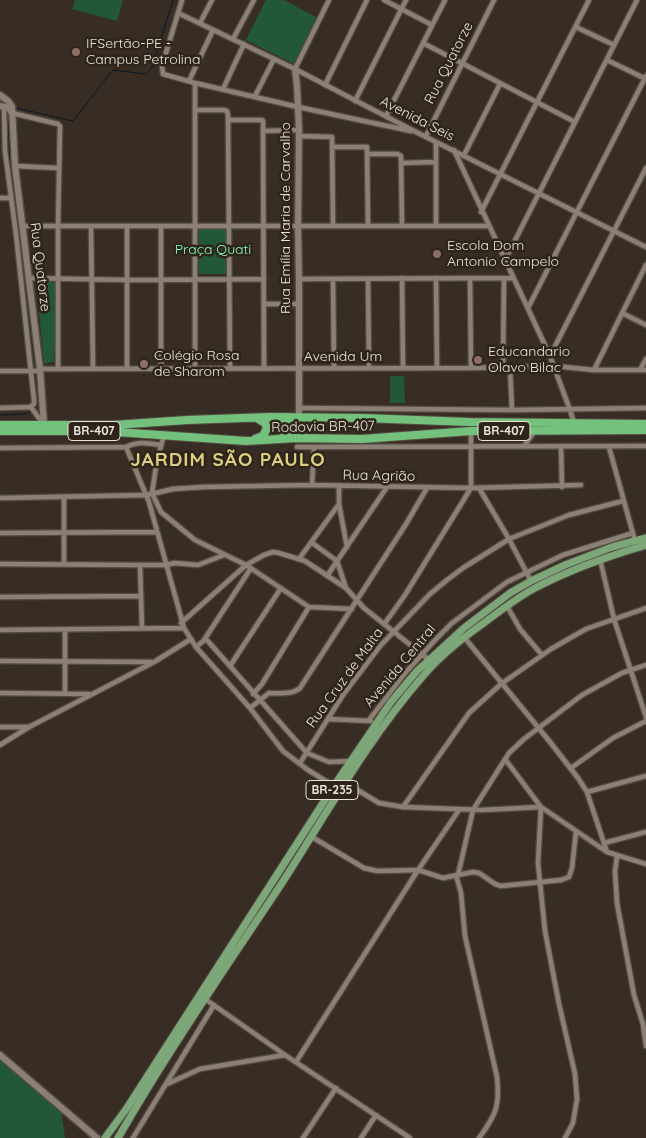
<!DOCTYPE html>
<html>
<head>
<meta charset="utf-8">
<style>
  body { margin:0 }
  canvas { display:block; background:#382d24 }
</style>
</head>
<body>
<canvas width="646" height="1138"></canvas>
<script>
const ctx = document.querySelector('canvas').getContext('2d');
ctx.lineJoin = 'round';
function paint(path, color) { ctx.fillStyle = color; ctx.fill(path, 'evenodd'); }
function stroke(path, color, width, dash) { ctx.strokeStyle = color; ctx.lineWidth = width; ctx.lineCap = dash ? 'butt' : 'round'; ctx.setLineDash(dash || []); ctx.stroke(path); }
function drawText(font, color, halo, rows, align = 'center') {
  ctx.font = font + ' Quicksand,sans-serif'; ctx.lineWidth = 5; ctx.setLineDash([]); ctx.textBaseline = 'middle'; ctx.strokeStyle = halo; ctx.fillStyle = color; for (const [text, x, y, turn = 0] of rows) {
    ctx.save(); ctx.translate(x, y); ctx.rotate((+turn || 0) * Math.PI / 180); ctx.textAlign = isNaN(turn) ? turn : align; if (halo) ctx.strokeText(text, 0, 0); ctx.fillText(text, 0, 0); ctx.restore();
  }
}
const green = new Path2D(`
  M 75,0 L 123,0 L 117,21 L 72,9 Z
  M 266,0 L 284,0 L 318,18 L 294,64 L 246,40 Z
  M 199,226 L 228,226 L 228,274 L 199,274 Z
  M 36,281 L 57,282 L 54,362 L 44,363 Z
  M 390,376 L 404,376 L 405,403 L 390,403 Z
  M 0,1054 L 60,1104 L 65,1138 L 0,1138 Z`);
const stream = new Path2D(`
  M 16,108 L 73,121 L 113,70 L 146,74 L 152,68 L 173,0
  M 8,112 L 10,164 L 17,218
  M 18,227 L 36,369
  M 34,409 L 39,404 L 36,373
  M 0,415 L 24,414 L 31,411`);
const street = new Path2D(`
  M 182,0 L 162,66 L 163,74 L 195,83 L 298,107 L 411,131
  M 384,0 L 432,25
  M 178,13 L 295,69 L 416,132 L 646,247
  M 200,23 L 212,0
  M 576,27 L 614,45
  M 233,39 L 254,0
  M 423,43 L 575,122
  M 607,60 L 646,79
  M 295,69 L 329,0
  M 189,81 L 213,30
  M 195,83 L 195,368
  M 325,85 L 367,0
  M 223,89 L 244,44
  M 255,96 L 274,59
  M 355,101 L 406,0
  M 195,110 L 224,110 L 227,111 L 228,115 L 230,368
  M 12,113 L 58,124 L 60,126 L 58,226 L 58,368
  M 386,116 L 445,0
  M 229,120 L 262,120 L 263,121 L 264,368
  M 264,131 L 299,130
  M 299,136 L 332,137 L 333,225
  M 426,136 L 494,0
  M 333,147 L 367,147 L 368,226
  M 454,150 L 550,356 L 570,410 L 574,423
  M 368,154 L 398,154 L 401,156 L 402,225
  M 464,155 L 500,84
  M 402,163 L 435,162
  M 15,166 L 58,168
  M 0,198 L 11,198
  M 481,212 L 589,0
  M 436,225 L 436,142
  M 22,226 L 488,226
  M 91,226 L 93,369
  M 127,226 L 127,369
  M 505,260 L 637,0
  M 29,278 L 127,280 L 264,279
  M 402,278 L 403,368
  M 436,278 L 437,368
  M 470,278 L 471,368
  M 299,279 L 513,278
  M 333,279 L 334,368
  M 368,279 L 369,368
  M 264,304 L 299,304
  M 528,308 L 646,76
  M 622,313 L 646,325
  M 550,356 L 646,168
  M 503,366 L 504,278
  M 161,368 L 161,226
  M 510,368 L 512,410
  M 40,369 L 471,368 L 554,366 L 594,370 L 646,370
  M 594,370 L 646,265
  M 640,370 L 646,359
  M 0,371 L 40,371
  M 31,407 L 43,424
  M 0,408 L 30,407 L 34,404 L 34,400 L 16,234 L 5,151 L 4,106
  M 299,408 L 512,410 L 646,408
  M 164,435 L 157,460 L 152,493 L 161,512 L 195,540 L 246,565 L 309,607 L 352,609
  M 161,445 C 148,443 138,441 126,447 L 149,502 L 184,628 L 196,647 L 250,708 L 283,751 L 308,770 L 334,786
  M 524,446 L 535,431
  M 561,446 L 562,487
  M 297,447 L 646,446
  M 609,447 L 635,541
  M 0,448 L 126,447
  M 312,485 L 314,447
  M 339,486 L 339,504 L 347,547
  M 479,488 L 509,539 L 531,581
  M 0,498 L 147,495 L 173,489 L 203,487 L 312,485 L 471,488 L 581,485
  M 0,533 L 157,532
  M 311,542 L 337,561
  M 299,559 L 339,504
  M 600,559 L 614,619 L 646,717
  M 337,561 L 346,588
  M 0,564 L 140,565 L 165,565 L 175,563 L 198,565 L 224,555
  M 64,564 L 64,497
  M 140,565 L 142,628
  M 327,576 L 387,487
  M 0,597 L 141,596
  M 507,606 L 520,629 L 542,655
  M 181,623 L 246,565 L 264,555 L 273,552 L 279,553 L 305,561 L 346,588 L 364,608 L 428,659
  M 385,623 L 405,595 L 471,488 L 471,431
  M 0,630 L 184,628
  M 65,630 L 65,693
  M 464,637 L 550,742 L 578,778 L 587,792 L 607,852
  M 204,640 L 251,568
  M 196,647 L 206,639 L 307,753 L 329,762 L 351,761
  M 0,661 L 151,662
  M 230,666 L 281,588
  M 0,693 L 89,694
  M 253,694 L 262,684 L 309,607
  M 250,708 L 269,693 C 279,693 292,695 300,688 L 406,524 L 427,488
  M 328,719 L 371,721
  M 369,720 L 406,672 L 437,638 L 452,623 L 507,582 L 563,555 L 633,533
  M 0,727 L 29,727
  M 0,745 L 29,727 L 154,662 L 191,639
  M 505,759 L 541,807 L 607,852 L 646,864
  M 300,763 L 343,695 L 381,645 L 430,594 L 447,580 L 463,568 L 509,539 L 569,515 L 623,501
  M 571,768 L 613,738 L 646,721
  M 346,783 L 379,803 L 403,807 L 482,810 L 541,807 L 538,863 L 545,931 L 559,1004 L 575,1074 L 577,1099 L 573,1123 L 565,1138
  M 587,792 L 646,776
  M 403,807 L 469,713 L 501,684 L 551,649 L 586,629 L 646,608
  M 312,837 L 364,868 L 377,871 L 418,870 L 443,878 L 473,872 L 479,873 L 495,884 L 501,886 L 561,880 L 569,877 L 572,868 L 576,832
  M 604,843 L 646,832
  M 617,856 L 615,871 L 617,903 L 634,995 L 643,1024 L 646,1046
  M 456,875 L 461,893 L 465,936 L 497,1077 C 500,1106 496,1115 479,1138
  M 458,875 L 473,810 L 509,753 L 524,739 L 582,695 L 622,673 L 646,665
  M 205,999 L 285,1055 L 410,1138
  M 296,1062 L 418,870 L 459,810
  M 167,1084 L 200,1069 L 285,1055
  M 133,1138 L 214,1005
  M 303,1138 L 336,1088
  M 361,1138 L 376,1115`);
const secondary = new Path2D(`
  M 295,69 L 297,86 L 299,130 L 298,226 L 299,279 L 299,412
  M 0,95 L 8,101 L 12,107 L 15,166 L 40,369 L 44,425
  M 0,106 L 9,108 L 11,112
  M 0,1055 L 97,1138`);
const primary = new Path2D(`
  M 105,1138 L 127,1108 L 334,786 L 391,702 L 417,671 L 464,628 L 510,593 L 531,581 L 565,565 L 612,547 L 646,538
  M 118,1138 C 168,1051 226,967 282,883 C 327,813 368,739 423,676 C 439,657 460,640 481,625 C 499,612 516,598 535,588 C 571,569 608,556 646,545`);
const highway = new Path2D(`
  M 290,418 L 284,422 L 281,427 L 282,432 L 293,438
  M 0,425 L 114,425 L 187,420 L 270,417 L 363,418 L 470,422 L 646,424
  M 0,431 L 102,431 L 246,441 L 296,438 L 362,439 L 471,431 L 646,430
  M 255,439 L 263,436 L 267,428 L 265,423 L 257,418`);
const markers = [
  [76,52,5,"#8d6e63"],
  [437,254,5,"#8d6e63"],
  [478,360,5,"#8d6e63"],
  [144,364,5,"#8d6e63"]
];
const shields = [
  [94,431,52],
  [504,431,52],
  [332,790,52]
];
const shieldNames = [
  ["BR-407",94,431],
  ["BR-407",504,431],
  ["BR-235",332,790]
];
const poiNames = [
  ["IFSertão-PE -",86,44],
  ["Campus Petrolina",86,60],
  ["Escola Dom",447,246],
  ["Antonio Campelo",447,262],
  ["Educandario",488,352],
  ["Olavo Bilac",488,368],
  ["Colégio Rosa",154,356],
  ["de Sharom",154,372]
];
const streetNames = [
  ["Rua Quatorze",449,63,-63],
  ["Avenida Seis",417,119,27],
  ["Rua Emília Maria de Carvalho",286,218,-90],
  ["Rua Quatorze",40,267,83],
  ["Avenida Um",343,357],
  ["Rodovia BR-407",323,427,-1],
  ["Rua Agrião",379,476,1],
  ["Avenida Central",400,666,-50],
  ["Rua Cruz de Malta",345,678,-54]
];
const parkNames = [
  ["Praça Quati",213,250]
];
const districtNames = [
  ["JARDIM SÃO PAULO",228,460]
];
paint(green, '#22573a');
stroke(stream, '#04192b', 1);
stroke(street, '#544c43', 7);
stroke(secondary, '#544c43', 9);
stroke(primary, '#544c43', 9);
stroke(highway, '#544c43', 10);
stroke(street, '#8c7f74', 4.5);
stroke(secondary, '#8c7f74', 6);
stroke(primary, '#7da779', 7);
stroke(highway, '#73c17c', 8);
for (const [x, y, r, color] of markers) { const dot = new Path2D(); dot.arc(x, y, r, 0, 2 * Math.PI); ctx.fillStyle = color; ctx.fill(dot); stroke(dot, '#2e241a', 2); }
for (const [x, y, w] of shields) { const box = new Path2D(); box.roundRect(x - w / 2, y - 9.5, w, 19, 4); ctx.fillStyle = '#2e241a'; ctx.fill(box); stroke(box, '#ebe4de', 1); }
drawText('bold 12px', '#ebe4de', null, shieldNames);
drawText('14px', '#ebe4de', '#2e241a', poiNames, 'left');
drawText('14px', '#ebe4de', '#2e241a', streetNames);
drawText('14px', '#83f9b5', '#2e241a', parkNames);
ctx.letterSpacing = '1px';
drawText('bold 19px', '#dccf81', '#2e241a', districtNames);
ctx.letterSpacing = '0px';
</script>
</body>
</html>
